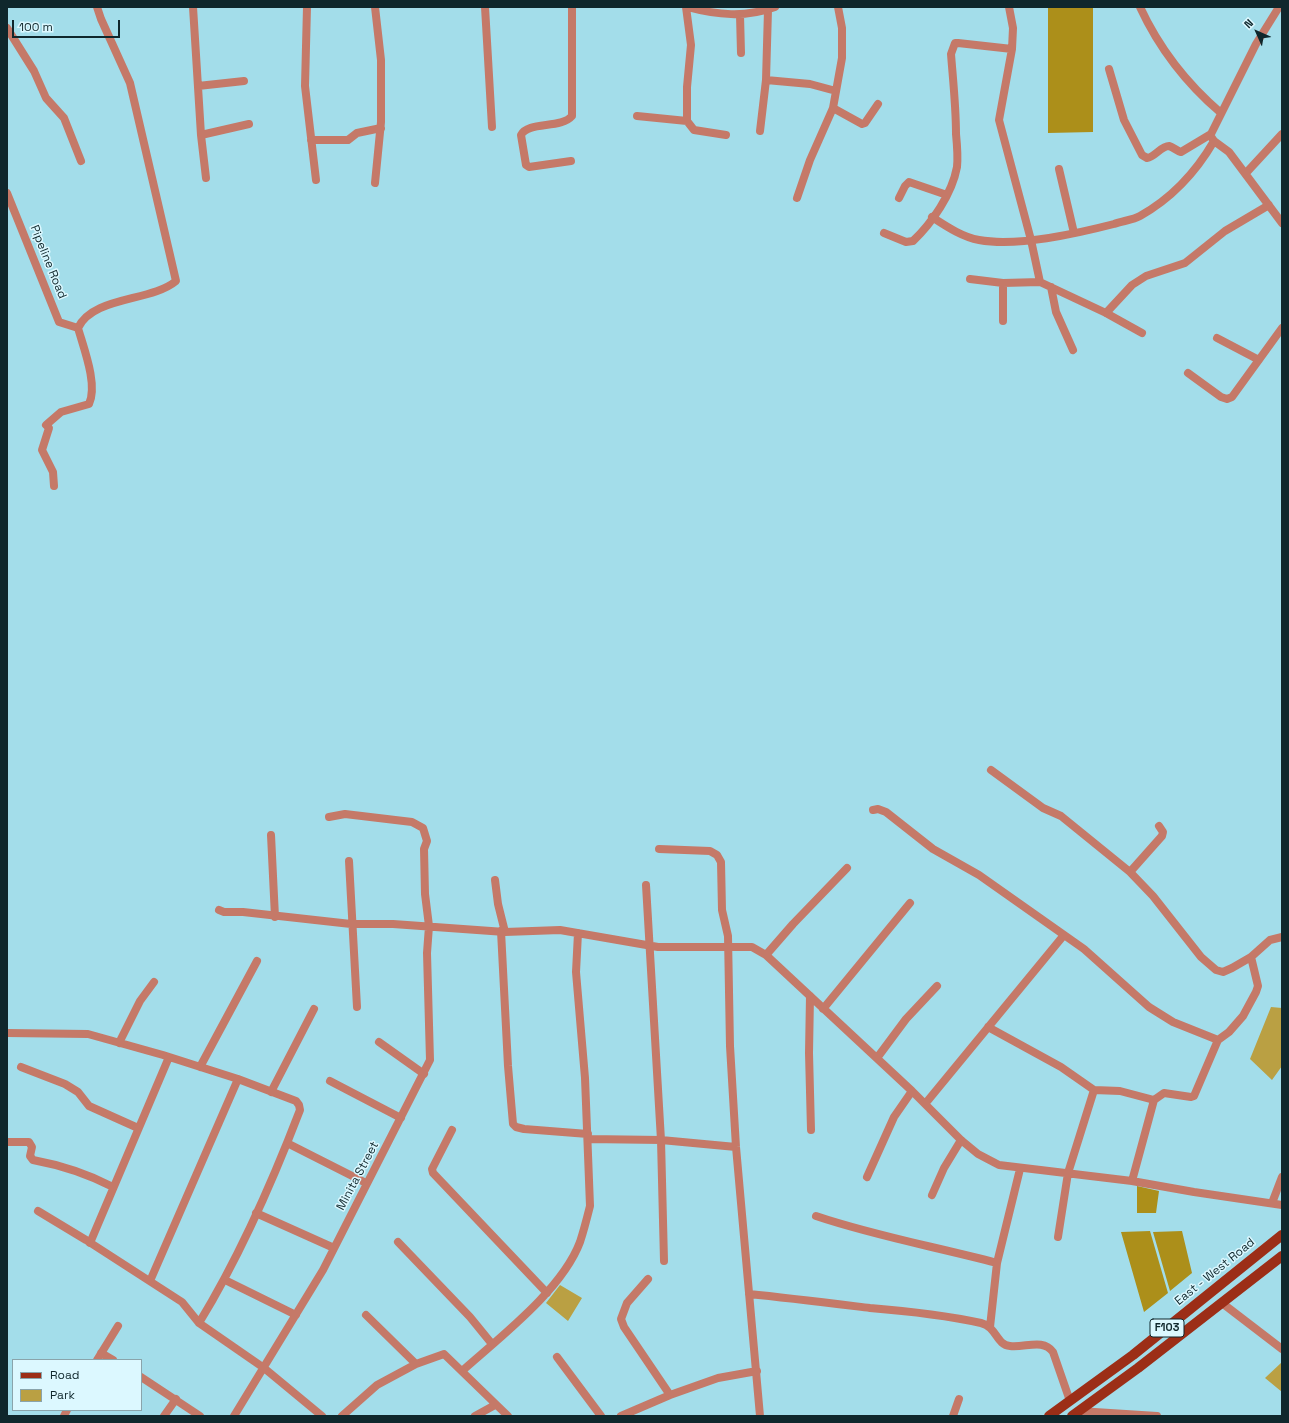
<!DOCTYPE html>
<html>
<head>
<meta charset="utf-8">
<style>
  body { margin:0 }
  #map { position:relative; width:1289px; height:1423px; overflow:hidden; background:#a3ddea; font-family:"Space Grotesk",sans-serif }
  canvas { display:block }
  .frame { position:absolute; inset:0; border:8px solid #0f272c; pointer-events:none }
  .legend { position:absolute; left:12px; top:1359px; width:130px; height:52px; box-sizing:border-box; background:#dcf8ff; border:1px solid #8aa4ab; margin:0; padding:5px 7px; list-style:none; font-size:12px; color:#0f272c }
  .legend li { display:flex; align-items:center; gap:8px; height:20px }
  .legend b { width:20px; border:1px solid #8aa4ab }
  .north { position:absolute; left:1237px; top:12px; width:40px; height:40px; -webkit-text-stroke:3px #dcf8ff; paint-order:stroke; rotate:315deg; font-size:11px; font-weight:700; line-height:16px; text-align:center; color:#0f272c }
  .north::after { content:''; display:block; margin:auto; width:14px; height:18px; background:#0f272c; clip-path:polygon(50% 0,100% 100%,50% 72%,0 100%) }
  .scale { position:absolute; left:12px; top:20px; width:108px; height:18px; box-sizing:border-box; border:2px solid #0f272c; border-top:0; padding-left:5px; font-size:12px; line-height:14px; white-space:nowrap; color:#0f272c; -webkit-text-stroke:3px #dcf8ff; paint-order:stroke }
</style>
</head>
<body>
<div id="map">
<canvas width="1289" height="1423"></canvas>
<div class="frame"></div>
<ul class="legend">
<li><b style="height:5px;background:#9c2e17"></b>Road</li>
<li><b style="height:11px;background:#baa043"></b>Park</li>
</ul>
<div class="north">N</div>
<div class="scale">100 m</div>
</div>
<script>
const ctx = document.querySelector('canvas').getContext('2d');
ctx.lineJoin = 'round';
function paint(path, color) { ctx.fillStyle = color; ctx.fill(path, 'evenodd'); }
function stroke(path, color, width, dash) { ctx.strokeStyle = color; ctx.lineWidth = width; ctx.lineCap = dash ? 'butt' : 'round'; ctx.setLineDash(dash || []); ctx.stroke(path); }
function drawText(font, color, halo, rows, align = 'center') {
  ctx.font = font + ' "Space Grotesk",sans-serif'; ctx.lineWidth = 3; ctx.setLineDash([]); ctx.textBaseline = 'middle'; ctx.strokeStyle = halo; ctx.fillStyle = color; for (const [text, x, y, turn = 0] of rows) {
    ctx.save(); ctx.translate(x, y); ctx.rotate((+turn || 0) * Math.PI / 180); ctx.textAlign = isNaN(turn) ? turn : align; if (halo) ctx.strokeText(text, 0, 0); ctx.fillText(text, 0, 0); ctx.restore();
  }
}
const green = new Path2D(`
  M 1271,1007 L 1282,1008 L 1282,1066 L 1272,1080 L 1250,1059 Z
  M 560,1285 L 582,1298 L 568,1321 L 546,1303 Z
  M 1282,1362 L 1282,1392 L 1265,1378 Z`);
const forest = new Path2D(`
  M 1048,7 L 1093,7 L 1093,132 L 1048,133 Z
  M 1137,1186 L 1159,1191 L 1156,1213 L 1137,1213 Z
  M 1150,1231 L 1168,1293 L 1144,1312 L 1121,1232 Z
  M 1182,1231 L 1192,1273 L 1170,1291 L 1153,1232 Z`);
const minor = new Path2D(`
  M 193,7 L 201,135 L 206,178
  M 307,7 L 305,86 L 316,180
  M 485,7 L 492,127
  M 686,7 L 691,45 L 687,87 L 687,121 L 694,130 L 726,135
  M 687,7 C 717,15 745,18 775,7
  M 1009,7 L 1013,28 L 1012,49 L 999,120 L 1031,240 L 1040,282
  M 1140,7 C 1159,48 1187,84 1221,113
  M 740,15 L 741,53
  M 7,28 L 34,71 L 46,98 L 64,118 L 81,161
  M 1109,69 L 1124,120 L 1142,155 L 1147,158 C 1155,157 1161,146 1169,146 C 1173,147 1177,151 1181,152 L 1211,134 L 1256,44 L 1279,7
  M 766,80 L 810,84 L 836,91
  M 198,86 L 244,81
  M 833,108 L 862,124 L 865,123 L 878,104
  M 637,116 L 687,121
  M 760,131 L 766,80 L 768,10
  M 201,135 L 249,124
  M 1212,138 L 1214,141 L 1229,152 L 1282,223
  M 311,140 L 348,140 L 357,133 L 381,128
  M 571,161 L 529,167 L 526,165 L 521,135 C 528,121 561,129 572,116 L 572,7
  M 1059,169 L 1074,233
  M 1246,173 L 1282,134
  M 375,183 L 381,122 L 381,60 L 375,7
  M 7,193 L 59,322 L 78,328
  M 797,198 L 810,160 L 833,108 L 842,58 L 842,28 L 838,7
  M 899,198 L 905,186 L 909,182 L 947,195
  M 932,217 C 946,226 962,237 979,240 C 1018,247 1075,234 1114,224 C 1122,221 1133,220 1140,216 C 1172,198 1196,172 1214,141
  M 884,233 L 906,242 L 913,241 C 932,223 952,194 957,167 C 958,157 957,144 956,134 C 956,107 953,80 951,54 L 955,43 L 958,43 L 1012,49
  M 970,279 L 1003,283 L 1040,282 L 1106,313 L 1142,333
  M 1051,287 L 1056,312 L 1073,350
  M 1106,313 L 1132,285 L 1146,276 L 1185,263 L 1225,231 L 1269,205
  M 1003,321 L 1003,283
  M 1217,338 L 1259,360
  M 1188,373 L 1221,397 L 1227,399 L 1232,397 L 1282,328
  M 54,486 L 53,472 L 42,450 L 49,428 L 46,425 L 61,412 L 89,404 C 98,385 84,349 78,328 C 93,296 151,302 176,281 L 130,83 L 101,19 L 97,7
  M 991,770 L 1043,808 L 1061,816 L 1130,872 L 1153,896 L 1201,957 L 1216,970 L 1223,972 L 1232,968 L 1251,957 L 1270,940 L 1282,937
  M 873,810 L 878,809 L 886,812 L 933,849 L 979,875 L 1084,949 L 1149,1007 L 1173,1022 L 1218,1040
  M 271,835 L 275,917
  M 659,849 L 710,851 L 717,855 L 721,862 L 722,910 L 728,936 L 730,1046 L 736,1147 L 760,1416
  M 349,861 L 357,1007
  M 1130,872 L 1162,836 L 1163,832 L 1159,826
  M 495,880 L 498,904 L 505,932
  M 646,885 L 661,1140 L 664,1261
  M 219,910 L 224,912 L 243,912 L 351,924 L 393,924 L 505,932 L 560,930 L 658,947 L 752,947 L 766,955 L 912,1091 L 961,1140 L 978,1154 L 999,1165 L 1132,1181 L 1194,1192 L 1282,1205
  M 501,931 L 508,1066 L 513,1124 L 516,1127 L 524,1129 L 588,1134
  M 766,955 L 793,924 L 847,868
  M 810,996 L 809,1053 L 811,1130
  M 823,1009 L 910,903
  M 988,1027 L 1061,1067 L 1094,1090 L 1068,1173 L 1058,1237
  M 7,1033 L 88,1034 L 163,1055 L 238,1079 L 296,1101 L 299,1105 L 300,1110 C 272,1183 240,1256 199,1323
  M 379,1042 L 424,1074
  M 119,1043 L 140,1001 L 154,982
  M 877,1058 L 906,1019 L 937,986
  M 21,1067 L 65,1084 L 78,1092 L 89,1106 L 138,1128
  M 200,1067 L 257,961
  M 330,1081 L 401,1118
  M 1094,1090 L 1120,1091 L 1154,1100
  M 271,1092 L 314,1009
  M 925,1104 L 1064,935
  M 452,1130 L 432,1169 L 433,1173 L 547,1293
  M 588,1139 L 661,1140 L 736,1147
  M 7,1142 L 29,1142 L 32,1147 L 30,1156 L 33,1160 C 60,1165 88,1174 113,1187
  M 287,1143 L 366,1183
  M 867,1177 L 894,1117 L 912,1091
  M 1132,1181 L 1154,1100 L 1164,1093 L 1191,1097 L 1194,1096 L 1218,1040 L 1229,1032 L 1243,1016 L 1256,992 L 1258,986 L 1251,957
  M 932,1195 L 944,1168 L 961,1140
  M 1272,1203 L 1282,1177
  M 38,1211 L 86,1240 L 182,1302 L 199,1323 L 264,1368 L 322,1416
  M 256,1213 L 334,1248
  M 816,1216 C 875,1236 937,1247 997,1263
  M 398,1242 L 470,1317 L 492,1344
  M 90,1243 L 169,1057
  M 648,1279 L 627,1303 L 621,1319 L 624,1327 L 670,1395
  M 225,1280 L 296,1315
  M 150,1281 L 238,1079
  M 749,1294 C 789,1298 829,1303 870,1308 C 907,1311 944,1315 981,1323 C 997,1327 996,1345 1010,1346 C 1025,1348 1043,1338 1053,1352 L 1070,1401
  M 1222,1303 L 1282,1349
  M 366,1315 L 416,1364
  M 990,1327 L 997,1263 L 1020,1169
  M 101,1353 L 113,1360
  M 557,1357 L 601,1416
  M 97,1360 L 118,1326
  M 462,1371 C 500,1337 562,1290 580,1242 C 584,1230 587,1218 590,1206 L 585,1078 L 576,972 L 578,933
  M 141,1377 L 200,1416
  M 1079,1411 L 1157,1416
  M 64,1416 L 67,1410
  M 164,1416 L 176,1399
  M 234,1416 L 323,1270 L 430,1060 L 427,953 L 429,926 L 425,894 L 424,849 L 427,841 L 423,828 L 412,822 L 345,814 L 329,817
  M 342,1416 L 377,1385 L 416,1364 L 444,1354 L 508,1416
  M 475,1416 L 495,1405
  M 621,1416 L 670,1395 L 718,1378 L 757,1371
  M 953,1416 L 959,1399`);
const primary = new Path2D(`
  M 1049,1416 L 1133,1355 L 1282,1235
  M 1072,1416 L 1138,1368 L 1282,1256`);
const shields = [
  [1167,1328,34]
];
const shieldNames = [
  ["F103",1167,1328]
];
const streetNames = [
  ["Pipeline Road",48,262,68],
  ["Minita Street",358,1176,-62],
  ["East - West Road",1215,1272,-39]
];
paint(green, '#baa043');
paint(forest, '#ac8f1a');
stroke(minor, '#c57968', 8);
stroke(primary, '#9c2e17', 10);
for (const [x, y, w] of shields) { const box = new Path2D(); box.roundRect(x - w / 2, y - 9, w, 18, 3); ctx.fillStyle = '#dcf8ff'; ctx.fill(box); stroke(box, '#0f272c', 1); }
drawText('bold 11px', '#0f272c', null, shieldNames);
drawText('12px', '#0f272c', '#dcf8ff', streetNames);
</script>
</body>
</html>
